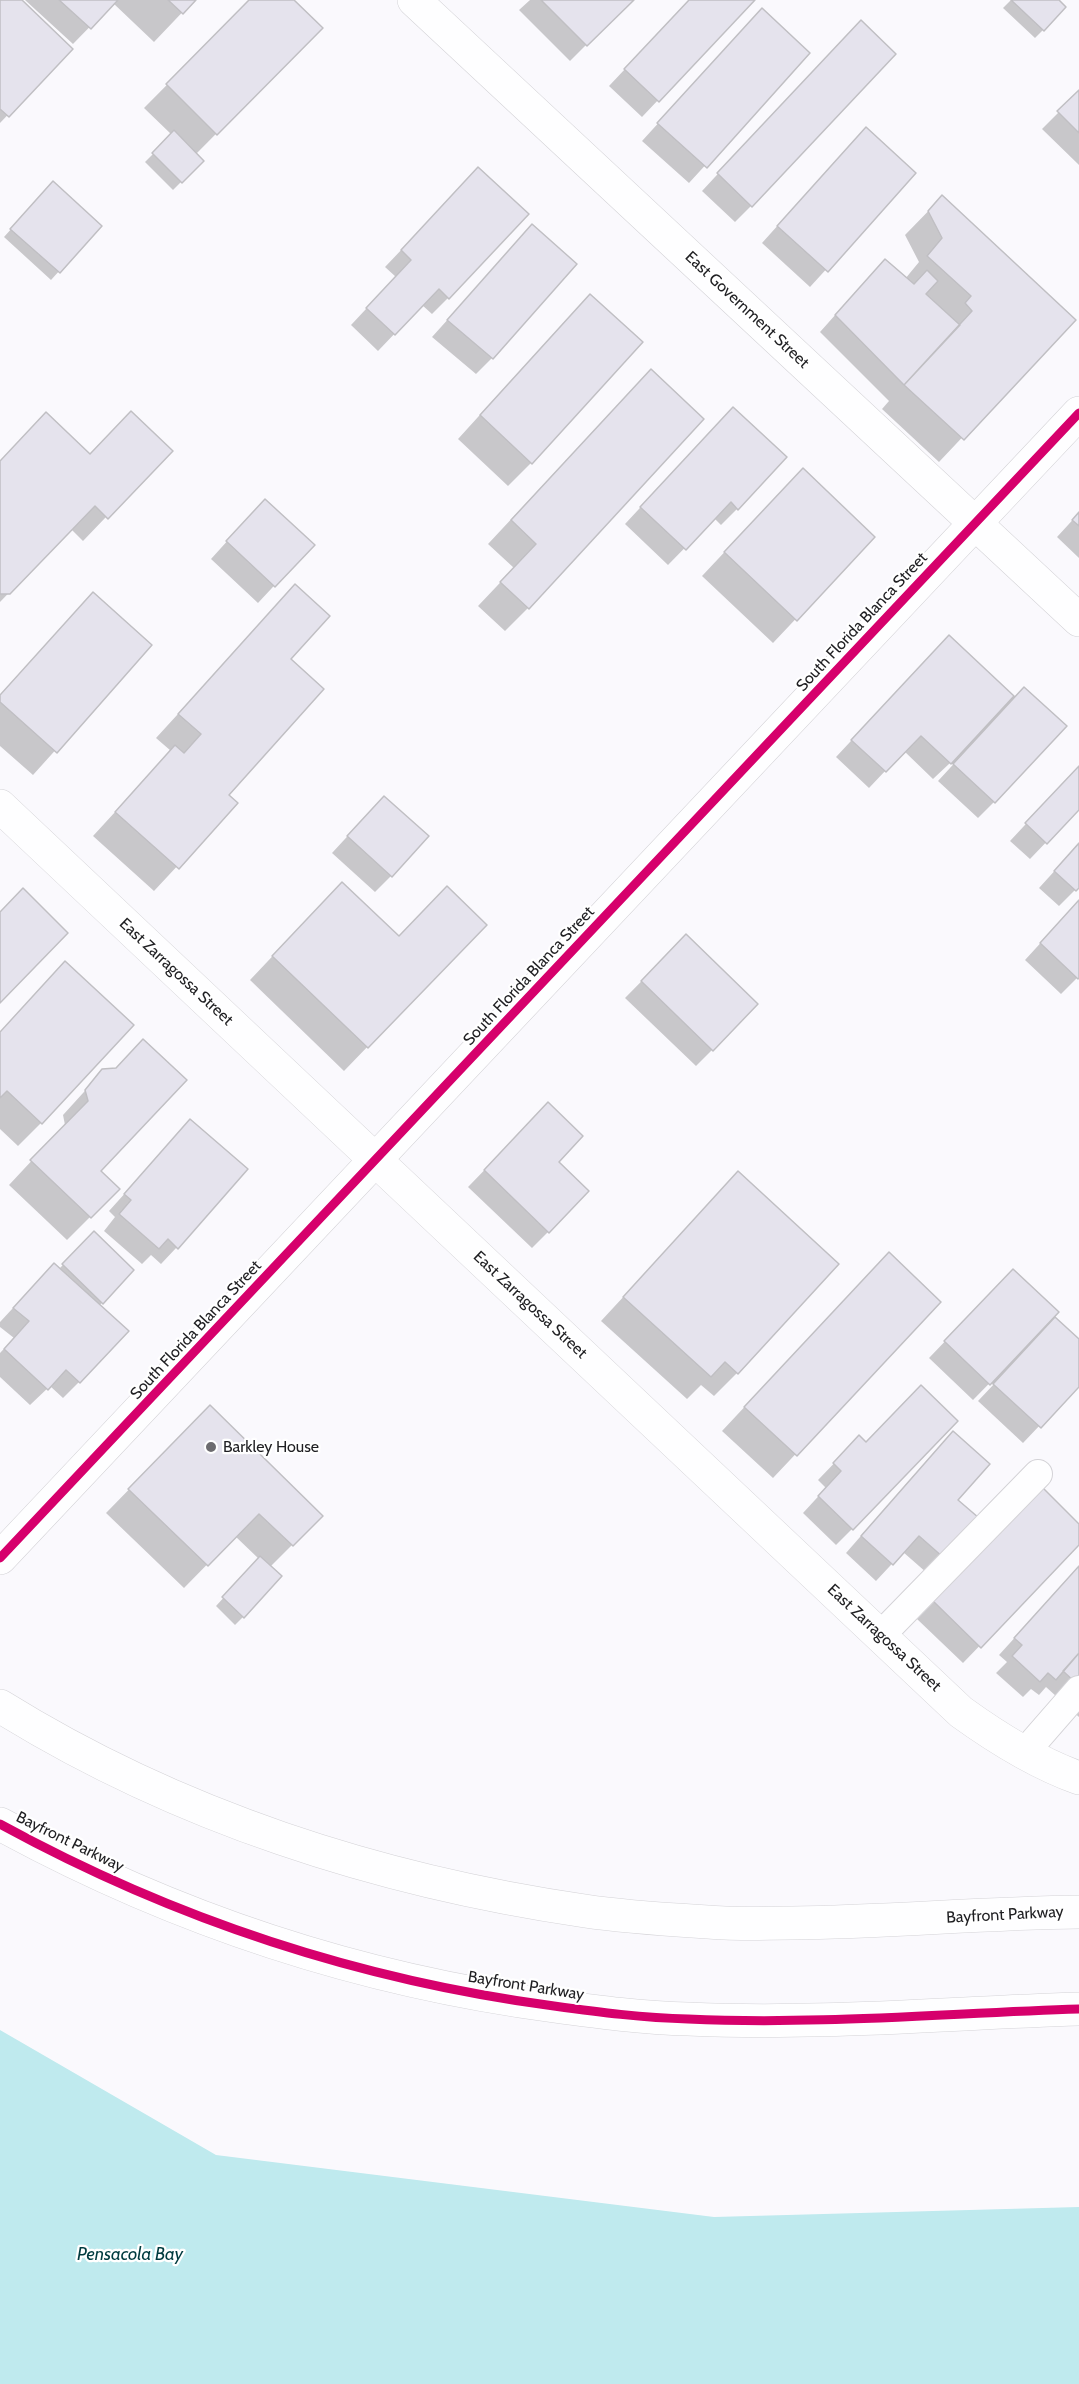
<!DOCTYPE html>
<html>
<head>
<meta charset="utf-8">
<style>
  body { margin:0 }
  canvas { display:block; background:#faf9fd }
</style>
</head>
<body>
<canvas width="1079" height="2384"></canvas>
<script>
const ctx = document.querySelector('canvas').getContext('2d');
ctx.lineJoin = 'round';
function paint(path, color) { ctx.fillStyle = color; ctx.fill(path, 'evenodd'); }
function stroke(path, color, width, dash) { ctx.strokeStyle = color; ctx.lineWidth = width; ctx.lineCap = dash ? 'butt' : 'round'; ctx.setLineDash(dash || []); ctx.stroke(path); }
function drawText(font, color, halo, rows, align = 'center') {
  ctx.font = font + ' Cabin,sans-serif'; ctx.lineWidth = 4.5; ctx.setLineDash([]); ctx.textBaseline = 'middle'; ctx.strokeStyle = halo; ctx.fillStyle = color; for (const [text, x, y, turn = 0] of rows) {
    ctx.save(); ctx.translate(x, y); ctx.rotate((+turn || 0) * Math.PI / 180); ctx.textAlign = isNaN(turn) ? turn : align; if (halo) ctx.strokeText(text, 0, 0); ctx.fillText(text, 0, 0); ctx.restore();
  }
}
const water = new Path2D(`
  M 0,2030 L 216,2155 L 714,2217 L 1079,2207 L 1079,2384 L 0,2384 Z`);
const shadow = new Path2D(`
  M 0,0 L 19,0 L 71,49 L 0,123 Z
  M 25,0 L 194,0 L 154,42 L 113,3 L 73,44 Z
  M 251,0 L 292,0 L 321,28 L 196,154 L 202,161 L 173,190 L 145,162 L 172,135 L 144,108 Z
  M 530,0 L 631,0 L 570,61 L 519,10 Z
  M 690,0 L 753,0 L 642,117 L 609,86 Z
  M 1011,0 L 1056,0 L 1043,30 L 1035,38 L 1003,8 Z
  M 746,27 L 808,53 L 689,183 L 642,141 Z
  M 844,38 L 751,206 L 735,222 L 702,191 Z
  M 1079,92 L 1079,165 L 1042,129 Z
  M 850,145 L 914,173 L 810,287 L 762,243 Z
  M 462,186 L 448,298 L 432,314 L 422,305 L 378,351 L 351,325 L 396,277 L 385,267 Z
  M 45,191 L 100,226 L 51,280 L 4,237 Z
  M 942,197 L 1073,320 L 939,462 L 882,409 L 889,401 L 820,332 L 869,277 L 905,279 L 919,262 L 905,235 Z
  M 532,226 L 492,358 L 476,374 L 432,337 Z
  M 567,319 L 531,463 L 508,486 L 458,439 Z
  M 628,394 L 528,608 L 505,631 L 478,606 L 514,568 L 488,544 Z
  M 717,425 L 737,509 L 721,525 L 714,518 L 668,565 L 625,524 Z
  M 89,456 L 106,517 L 83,541 L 71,529 L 0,602 L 0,462 Z
  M 780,493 L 873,537 L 773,643 L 702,576 Z
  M 1079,513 L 1079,558 L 1057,537 Z
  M 249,517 L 312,545 L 258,603 L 211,559 Z
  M 295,586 L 289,659 L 227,795 L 236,803 L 154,891 L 93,836 L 171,751 L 156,738 Z
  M 93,594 L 150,645 L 33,775 L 0,746 L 0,695 Z
  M 933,653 L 950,763 L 933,779 L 904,751 L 869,788 L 836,757 Z
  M 1008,705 L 994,802 L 978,818 L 938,781 Z
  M 1079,767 L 1079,808 L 1030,859 L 1010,841 Z
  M 368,814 L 391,876 L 375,892 L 332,853 Z
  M 1079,844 L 1079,886 L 1059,906 L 1039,888 Z
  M 1079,901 L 1079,976 L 1061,994 L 1025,960 Z
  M 319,907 L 398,937 L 485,925 L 344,1071 L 250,980 Z
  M 686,936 L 712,1050 L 696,1066 L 625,998 Z
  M 0,1032 L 41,1123 L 18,1146 L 0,1129 Z
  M 103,1071 L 99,1171 L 118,1189 L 67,1240 L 9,1185 L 65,1125 L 63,1115 Z
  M 190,1121 L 177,1247 L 161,1264 L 151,1255 L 142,1264 L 104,1231 L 115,1217 L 109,1211 Z
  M 532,1121 L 557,1162 L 548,1232 L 532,1248 L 468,1187 Z
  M 738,1173 L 737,1373 L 714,1396 L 701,1385 L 687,1399 L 601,1321 Z
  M 94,1233 L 132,1270 L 99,1306 L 79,1382 L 63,1398 L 50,1386 L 30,1405 L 0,1377 L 0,1353 L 14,1338 L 0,1327 L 0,1322 L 38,1281 L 59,1269 Z
  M 866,1277 L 939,1302 L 773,1478 L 722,1431 Z
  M 997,1287 L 1053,1316 L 1079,1341 L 1079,1384 L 1023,1443 L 978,1401 L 1027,1349 L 1025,1347 L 973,1400 L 929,1358 Z
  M 187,1430 L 321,1516 L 270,1567 L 243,1617 L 235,1625 L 216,1606 L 259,1559 L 235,1536 L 184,1588 L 106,1513 Z
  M 937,1449 L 956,1500 L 977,1518 L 927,1573 L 903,1552 L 876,1581 L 846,1553 Z
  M 843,1454 L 852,1529 L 836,1545 L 803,1513 L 826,1488 L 818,1480 Z
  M 1025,1506 L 1079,1526 L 1079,1543 L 963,1663 L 917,1619 Z
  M 1079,1567 L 1079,1717 L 1046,1687 L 1039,1695 L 1031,1689 L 1023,1697 L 996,1673 L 1007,1662 L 999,1655 Z`);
const building = new Path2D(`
  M 0,0 L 22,0 L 73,49 L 9,117 L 0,109 Z
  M 59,0 L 118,0 L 91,29 Z
  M 168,0 L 196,0 L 183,14 Z
  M 249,0 L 294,0 L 323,28 L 217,135 L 166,84 Z
  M 541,0 L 634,0 L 587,46 Z
  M 689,0 L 755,0 L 659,102 L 624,69 Z
  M 1011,0 L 1059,0 L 1066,7 L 1044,31 Z
  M 762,8 L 810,53 L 707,168 L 657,123 Z
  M 861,20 L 896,54 L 752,207 L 717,173 Z
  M 1079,90 L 1079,133 L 1057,111 Z
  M 866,127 L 916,173 L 828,272 L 777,226 Z
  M 174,130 L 204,161 L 182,183 L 152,153 Z
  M 478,167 L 529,214 L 449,299 L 439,289 L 395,335 L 366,308 L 411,260 L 401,250 Z
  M 53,181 L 102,226 L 60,273 L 10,229 Z
  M 942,195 L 1076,320 L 964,440 L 904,385 L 972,311 L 965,303 L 971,296 L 927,256 L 942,238 L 928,211 Z
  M 532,224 L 577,264 L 493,359 L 447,320 Z
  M 885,259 L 914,284 L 927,270 L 938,281 L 926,294 L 960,325 L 904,385 L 835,315 Z
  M 590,294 L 643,342 L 532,464 L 480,415 Z
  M 651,369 L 704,419 L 529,609 L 500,582 L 536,544 L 511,520 Z
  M 733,407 L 787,457 L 738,510 L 731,502 L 686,550 L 640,507 Z
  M 131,411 L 173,451 L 108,519 L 95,506 L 10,594 L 0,594 L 0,461 L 46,412 L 90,454 Z
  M 803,468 L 875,537 L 797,621 L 724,552 Z
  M 265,499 L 315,545 L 275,587 L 226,541 Z
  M 1079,512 L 1079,526 L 1072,520 Z
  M 295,584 L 330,616 L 291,659 L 324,689 L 229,795 L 238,803 L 179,869 L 115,812 L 175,745 L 184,753 L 201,734 L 178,714 Z
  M 93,592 L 152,645 L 57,753 L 0,702 L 0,695 Z
  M 949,635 L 1014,696 L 951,764 L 921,736 L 886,772 L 851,740 Z
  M 1024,687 L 1067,726 L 995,803 L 953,764 Z
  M 1079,766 L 1079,810 L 1047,844 L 1025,823 Z
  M 384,796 L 429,836 L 392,877 L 347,836 Z
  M 1079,843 L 1079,888 L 1076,891 L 1054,871 Z
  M 342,882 L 399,936 L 447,886 L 487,925 L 368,1048 L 272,956 Z
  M 23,888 L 68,933 L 0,1003 L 0,912 Z
  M 1079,900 L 1079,978 L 1078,979 L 1040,943 Z
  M 686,934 L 758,1004 L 713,1051 L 641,981 Z
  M 65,961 L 134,1025 L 42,1124 L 7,1091 L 0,1098 L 0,1032 Z
  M 143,1039 L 187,1080 L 101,1171 L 120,1189 L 91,1218 L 30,1160 L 88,1101 L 85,1090 L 102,1069 L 116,1068 Z
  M 548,1102 L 583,1136 L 559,1162 L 589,1191 L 549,1233 L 484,1170 Z
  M 190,1119 L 248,1169 L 178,1249 L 168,1239 L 159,1249 L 119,1214 L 131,1200 L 124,1194 Z
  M 738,1171 L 839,1264 L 738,1374 L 725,1362 L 711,1377 L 623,1297 Z
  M 94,1231 L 134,1270 L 103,1304 L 62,1264 Z
  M 889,1252 L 941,1302 L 797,1456 L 744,1407 Z
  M 54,1263 L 129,1331 L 80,1383 L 66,1370 L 48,1390 L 4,1349 L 29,1321 L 13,1308 Z
  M 1013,1269 L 1059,1312 L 990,1385 L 944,1341 Z
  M 1055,1317 L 1079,1339 L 1079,1387 L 1041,1428 L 993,1384 Z
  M 921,1385 L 958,1421 L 853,1530 L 818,1496 L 841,1471 L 833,1463 L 859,1435 L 866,1442 Z
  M 210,1405 L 323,1516 L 293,1546 L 259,1514 L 208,1566 L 128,1489 Z
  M 953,1431 L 990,1464 L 958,1500 L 979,1518 L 944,1558 L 919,1536 L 893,1565 L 861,1536 Z
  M 1042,1487 L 1079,1524 L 1079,1545 L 981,1648 L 933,1601 Z
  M 260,1556 L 282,1576 L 244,1618 L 222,1597 Z
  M 1079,1566 L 1079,1653 L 1056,1680 L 1048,1673 L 1040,1682 L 1012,1656 L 1022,1645 L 1014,1638 Z
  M 1079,1653 L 1079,1686 L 1063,1671 Z`);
const lane = new Path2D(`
  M 881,1635 L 1038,1474
  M 1025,1752 L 1079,1690`);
const street = new Path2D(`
  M 414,0 L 1079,620
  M 0,806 L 961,1712 C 997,1738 1037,1763 1079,1778
  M 0,1558 L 1079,413`);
const secondary = new Path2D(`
  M 0,1706 C 177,1816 379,1881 585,1911 C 631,1918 679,1920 725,1923 C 747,1924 770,1923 792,1923 C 888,1922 983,1913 1079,1912
  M 0,1824 C 172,1918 359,1980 554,2006 C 598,2012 643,2018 688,2019 C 818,2025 949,2013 1079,2009`);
const cycleway = new Path2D(`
  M 0,1558 L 1079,413
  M 0,1824 C 172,1918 359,1980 554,2006 C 598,2012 643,2018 688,2019 C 818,2025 949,2013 1079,2009`);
const markers = [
  [211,1447,6,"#6c6b6f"]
];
const streetNames = [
  ["East Government Street",747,310,43],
  ["South Florida Blanca Street",862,622,-47],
  ["East Zarragossa Street",176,972,43],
  ["South Florida Blanca Street",529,976,-47],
  ["East Zarragossa Street",530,1305,43],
  ["South Florida Blanca Street",196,1330,-47],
  ["East Zarragossa Street",884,1638,43],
  ["Bayfront Parkway",70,1842,26],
  ["Bayfront Parkway",1005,1915,-3],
  ["Bayfront Parkway",526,1986,9]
];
const poiNames = [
  ["Barkley House",223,1447]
];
const waterNames = [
  ["Pensacola Bay",130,2255]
];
paint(water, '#bfeaee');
paint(shadow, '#0003');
paint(building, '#e5e3ed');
stroke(building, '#c0bfc3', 1.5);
stroke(lane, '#d4d3d7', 30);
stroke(street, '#d4d3d7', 34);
stroke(secondary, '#d4d3d7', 34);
stroke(lane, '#fefeff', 28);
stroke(street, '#fefeff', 33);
stroke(secondary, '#fefeff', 33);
stroke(cycleway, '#d6006c', 9);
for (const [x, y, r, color] of markers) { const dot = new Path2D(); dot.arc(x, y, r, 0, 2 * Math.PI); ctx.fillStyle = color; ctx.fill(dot); stroke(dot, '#fff', 2); }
drawText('16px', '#1f1f22', '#fff', streetNames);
drawText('16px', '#1f1f22', '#fff', poiNames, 'left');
drawText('italic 18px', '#003b3f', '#fff', waterNames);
</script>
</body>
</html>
